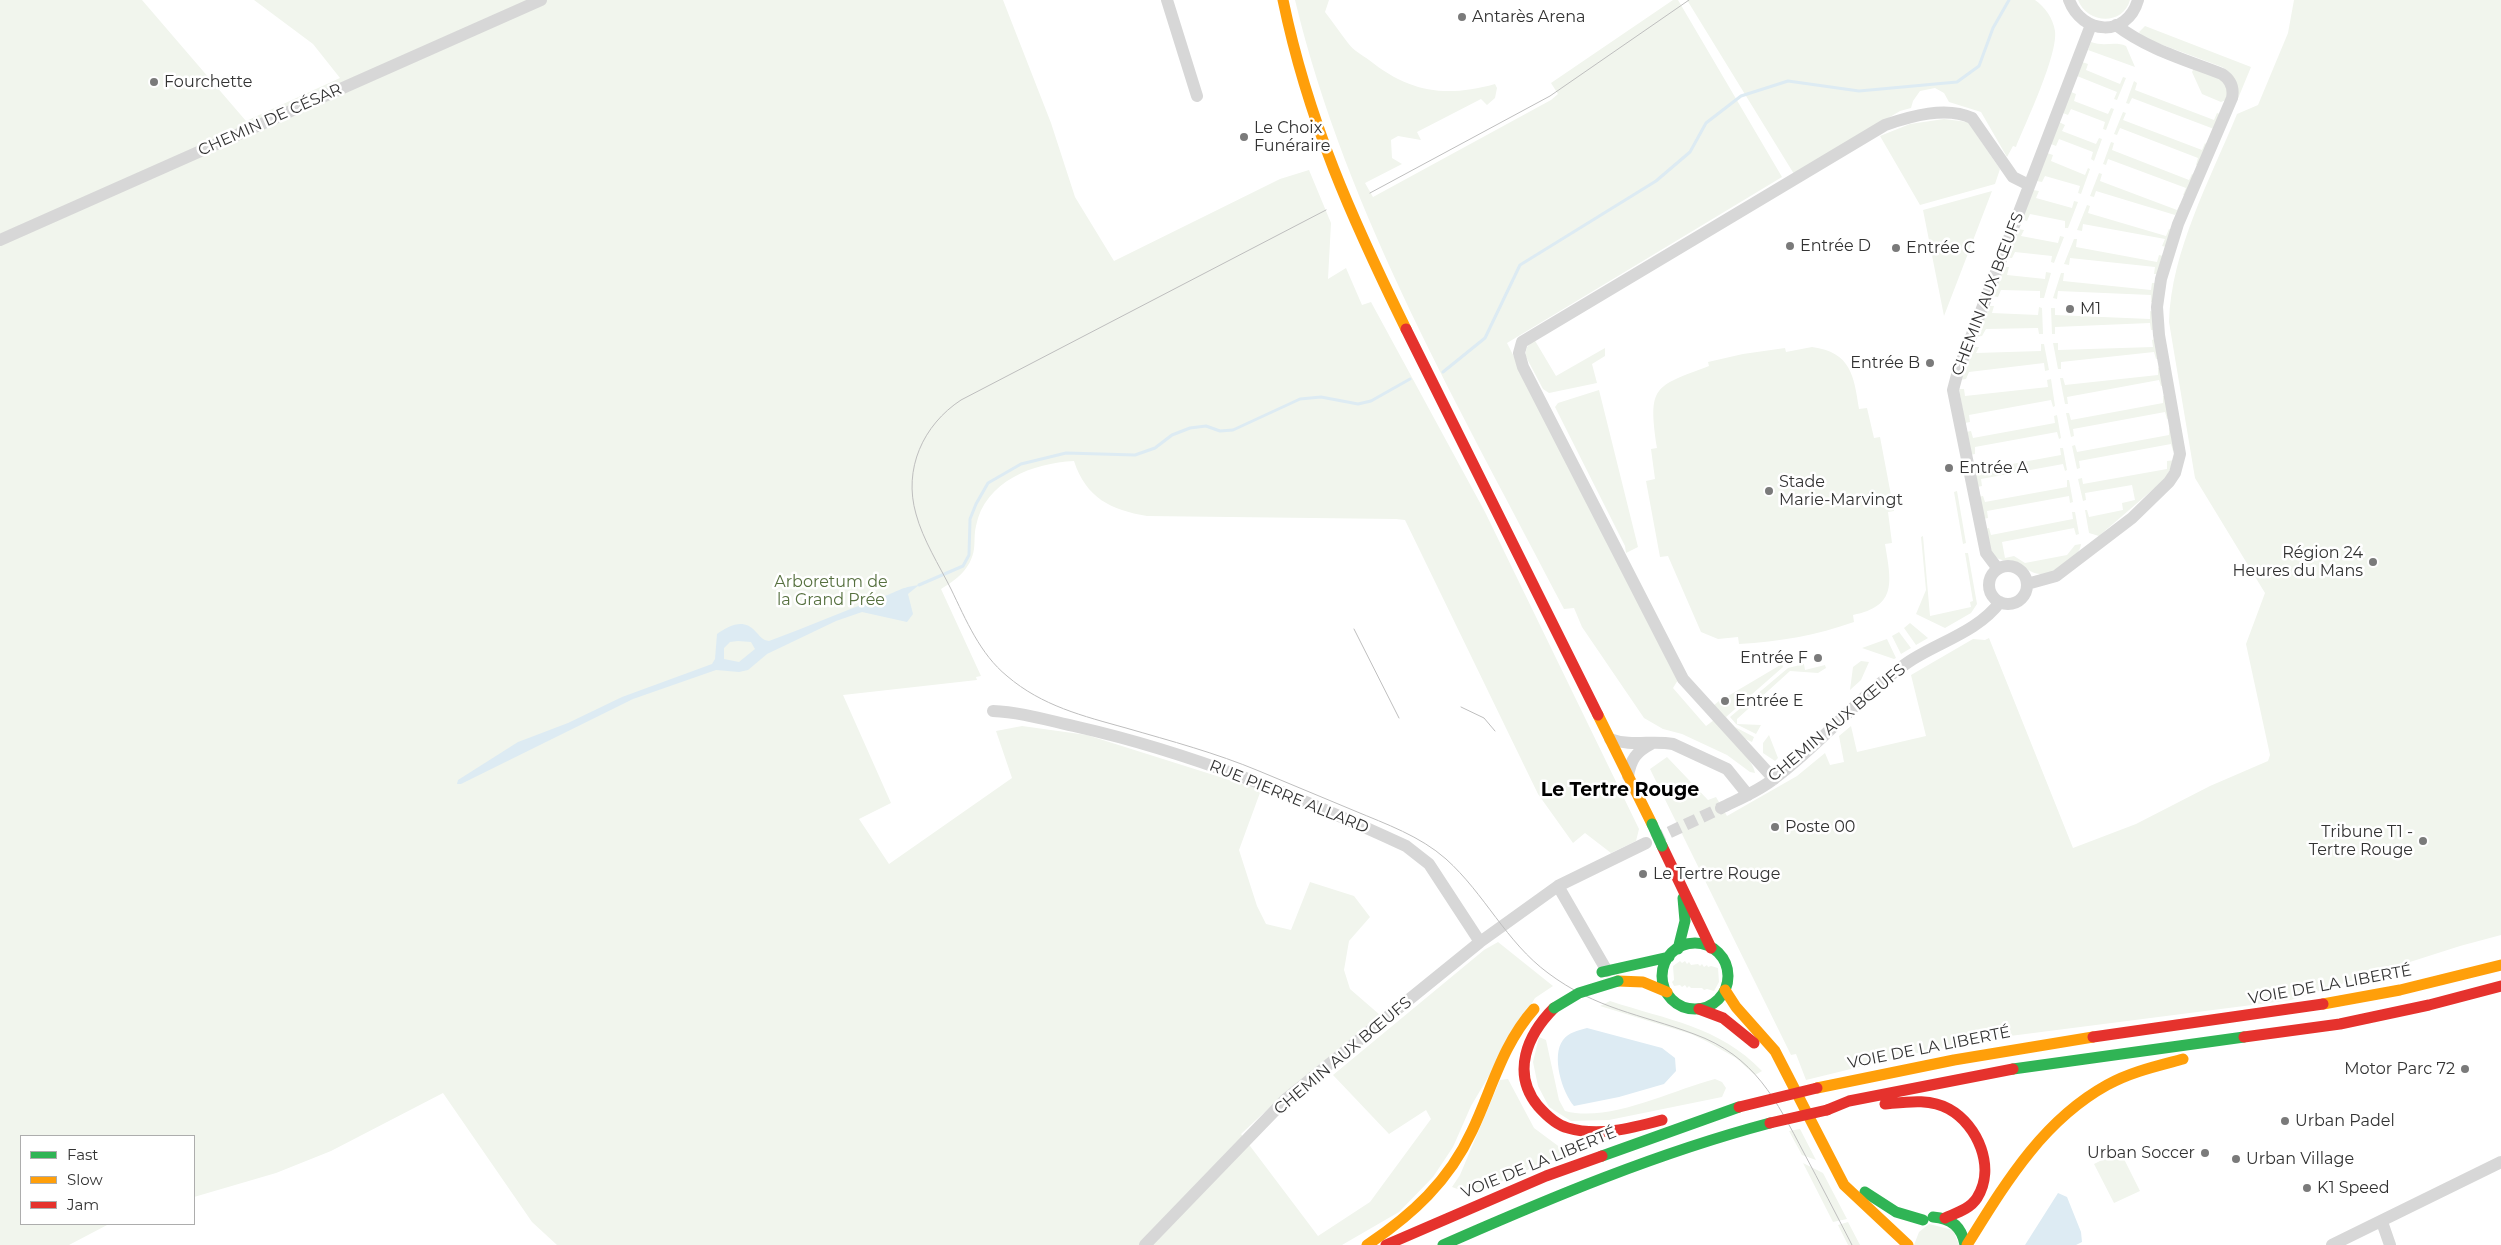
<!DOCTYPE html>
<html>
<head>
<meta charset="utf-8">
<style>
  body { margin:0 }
  #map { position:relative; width:2501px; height:1245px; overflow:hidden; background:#fff; font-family:Montserrat,sans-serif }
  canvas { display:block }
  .legend { position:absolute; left:20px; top:1135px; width:175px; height:90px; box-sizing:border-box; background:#fff; border:1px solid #adadad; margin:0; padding:6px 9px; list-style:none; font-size:15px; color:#333 }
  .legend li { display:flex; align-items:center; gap:10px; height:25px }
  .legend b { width:25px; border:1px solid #adadad }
</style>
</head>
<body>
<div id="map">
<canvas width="2501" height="1245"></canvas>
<ul class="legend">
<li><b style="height:6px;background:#30b455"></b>Fast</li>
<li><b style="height:6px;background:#ff9f0a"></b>Slow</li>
<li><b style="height:6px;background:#e5322d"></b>Jam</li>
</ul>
</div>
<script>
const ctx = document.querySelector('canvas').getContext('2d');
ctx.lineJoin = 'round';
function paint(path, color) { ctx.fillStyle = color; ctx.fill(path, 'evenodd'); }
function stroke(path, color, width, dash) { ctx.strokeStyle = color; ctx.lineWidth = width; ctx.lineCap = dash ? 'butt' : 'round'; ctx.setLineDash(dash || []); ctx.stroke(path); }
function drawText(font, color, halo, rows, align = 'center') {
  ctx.font = font + ' Montserrat,sans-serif'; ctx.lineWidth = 5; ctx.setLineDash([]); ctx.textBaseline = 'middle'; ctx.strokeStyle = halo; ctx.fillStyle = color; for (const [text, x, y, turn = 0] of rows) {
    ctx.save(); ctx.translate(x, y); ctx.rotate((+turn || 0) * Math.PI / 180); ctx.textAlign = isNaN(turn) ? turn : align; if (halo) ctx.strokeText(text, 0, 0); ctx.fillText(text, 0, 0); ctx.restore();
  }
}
const green = new Path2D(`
  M 0,0 L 142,0 L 246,121 L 340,78 L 313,44 L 254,0 L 1003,0 L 1051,123 L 1075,197 L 1114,261 L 1280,179 L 1309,170 L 1331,223 L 1328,279 L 1346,268 L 1362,305 L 1371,302 L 1485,512 L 1639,829 L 1636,841 L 1611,853 L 1585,833 L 1573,843 L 1538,794 L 1405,520 L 1396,519 L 1147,516 C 1111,510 1086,498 1074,461 C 1033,463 985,481 976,526 C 974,534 975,542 974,549 C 971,569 956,580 941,589 L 981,676 L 976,677 L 977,680 L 843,695 L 891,803 L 859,819 L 889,864 L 1012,778 L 996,731 L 1022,726 L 1087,735 L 1261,790 L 1239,850 L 1257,906 L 1266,924 L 1291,930 L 1310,882 L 1354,896 L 1370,917 L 1349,941 L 1344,970 L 1350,989 L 1380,1015 L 1285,1093 L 1241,1134 L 1318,1236 L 1370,1202 L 1431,1119 L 1426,1110 L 1389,1134 L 1333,1075 L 1484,950 L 1498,942 L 1553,986 L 1535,998 L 1471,1106 L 1453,1147 L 1433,1177 L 1399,1212 L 1342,1245 L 557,1245 L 532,1222 L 443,1093 L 331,1151 L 276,1173 L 194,1197 L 194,1136 L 21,1136 L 21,1224 L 109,1224 L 69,1245 L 0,1245 Z
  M 1295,0 L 1329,0 L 1325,12 C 1333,22 1340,33 1348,43 C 1353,50 1362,55 1369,60 C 1409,92 1445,98 1495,84 L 1497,88 L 1495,98 L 1487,105 L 1481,99 L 1417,132 L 1421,140 L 1398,136 L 1391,140 L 1392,158 L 1402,164 L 1365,183 L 1373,197 L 1551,100 L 1558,94 L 1551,83 L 1673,0 L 1678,0 L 1782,177 L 1507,343 L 1678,680 L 1673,688 L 1706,726 L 1714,720 C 1724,731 1754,760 1755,773 L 1750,772 L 1727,755 L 1682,734 L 1663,729 L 1644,718 L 1582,627 L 1574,608 L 1564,609 C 1463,413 1347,217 1295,0 Z
  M 1687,0 L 2035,0 C 2045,7 2053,18 2055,31 C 2058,55 2026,122 2016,147 L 2013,146 L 2007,157 L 1981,112 L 1949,102 L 1944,93 L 1935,88 L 1920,91 L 1913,101 L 1911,108 L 1900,111 L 1794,174 Z
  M 2078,0 L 2130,0 C 2123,26 2087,24 2078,0 Z
  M 2294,0 L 2501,0 L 2501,935 L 2460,946 L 2291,1000 L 2010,1036 L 1912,1054 L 1806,1080 L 1796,1054 L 1791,1055 L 1650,769 L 1667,757 L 1708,800 L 1716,797 L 1727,816 L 1797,776 L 1825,753 L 1830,765 L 1844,762 L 1839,736 L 1851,726 L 1857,752 L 1926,736 L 1911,675 L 1973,639 L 1985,640 L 1989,638 L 2073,848 L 2136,824 L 2210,786 L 2268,761 L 2270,755 L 2246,644 L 2265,593 L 2195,478 L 2169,322 C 2171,251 2210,180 2237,114 L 2258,105 L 2288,33 Z
  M 2145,26 L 2251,67 L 2237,101 C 2235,87 2236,74 2222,67 L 2144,38 L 2139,32 Z
  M 2091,42 C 2104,47 2115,41 2126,46 L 2135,67 L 2088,50 Z
  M 2082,62 L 2088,64 L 2086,70 L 2120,84 L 2123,77 L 2126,78 L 2117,100 L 2114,99 L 2117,92 L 2077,76 Z
  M 2194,68 L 2219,78 L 2228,88 L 2226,100 L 2221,102 L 2202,94 L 2192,72 Z
  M 2134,81 L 2137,83 L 2135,90 L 2214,120 L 2217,113 L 2220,114 L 2214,129 L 2132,98 L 2129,104 L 2126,103 Z
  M 2071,92 L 2076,94 L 2074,101 L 2108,114 L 2111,108 L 2114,109 L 2106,130 L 2103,129 L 2105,122 L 2071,109 L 2068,115 L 2063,113 Z
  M 2123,112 L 2126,113 L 2123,120 L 2202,150 L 2205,143 L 2207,145 L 2199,166 L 2196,165 L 2198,158 L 2120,128 L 2117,135 L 2114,134 Z
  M 1944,119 L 1968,122 L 2000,169 L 1995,184 L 1920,205 L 1880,136 L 1910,124 Z
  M 2059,122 L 2065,125 L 2062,131 L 2096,144 L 2099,138 L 2102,139 L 2094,161 L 2091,159 L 2093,152 L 2059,139 L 2056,146 L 2051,144 Z
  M 2111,142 L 2114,143 L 2112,150 L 2189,180 L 2192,174 L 2195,175 L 2186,196 L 2183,195 L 2186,188 L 2108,159 L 2106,165 L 2103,164 Z
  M 2047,153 L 2053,155 L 2051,161 L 2085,175 L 2088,168 L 2090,169 L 2081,194 L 2078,193 L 2080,186 L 2045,176 L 2042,182 L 2037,181 Z
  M 2099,173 L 2102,174 L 2100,181 L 2177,210 L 2180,204 L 2183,205 L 2175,215 L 2096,191 L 2094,197 L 2090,196 Z
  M 2033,190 L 2039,191 L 2036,198 L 2072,208 L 2074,201 L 2078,202 L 2068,228 L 2065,228 L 2065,221 L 2030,214 L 2027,221 L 2021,219 Z
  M 1992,191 L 1944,316 L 1923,210 Z
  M 2087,205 L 2090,206 L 2088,213 L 2166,236 L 2169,229 L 2172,230 L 2166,247 L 2162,246 L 2165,239 L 2083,224 L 2082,231 L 2077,230 Z
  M 2018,229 L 2024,230 L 2021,236 L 2058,243 L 2060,236 L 2064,237 L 2054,263 L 2051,262 L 2052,256 L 2015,252 L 2012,258 L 2007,258 Z
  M 2074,239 L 2077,239 L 2076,247 L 2157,262 L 2159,255 L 2163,256 L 2157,274 L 2154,274 L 2155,267 L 2070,258 L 2069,265 L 2064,264 Z
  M 2003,267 L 2009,267 L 2007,275 L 2045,279 L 2046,272 L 2051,273 L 2044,298 L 2040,298 L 2040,291 L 2001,290 L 1998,297 L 1992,296 Z
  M 2061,273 L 2064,273 L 2063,281 L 2151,290 L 2152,283 L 2156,283 L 2154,302 L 2151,302 L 2151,295 L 2058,291 L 2057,299 L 2053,298 Z
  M 1988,306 L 1994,306 L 1992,313 L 2038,315 L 2039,307 L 2042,308 L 2043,334 L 2039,334 L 2038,328 L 1986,329 L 1982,336 L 1976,337 Z
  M 2051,308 L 2055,308 L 2055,315 L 2150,319 L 2150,311 L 2154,312 L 2154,330 L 2151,330 L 2150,323 L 2055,327 L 2055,334 L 2052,334 Z
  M 1534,339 L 1556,376 L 1605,348 L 1605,356 L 1592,364 L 1597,383 L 1549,393 L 1543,389 L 1525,355 L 1527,347 Z
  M 2155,339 L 2159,358 L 2156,359 L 2154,352 L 2061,362 L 2061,369 L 2058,369 L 2053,343 L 2058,343 L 2058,350 L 2153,347 L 2152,340 Z
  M 2041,344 L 2044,344 L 2049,370 L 2045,371 L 2044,363 L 1969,372 L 1966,379 L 1960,380 L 1973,347 L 1979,347 L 1976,353 L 2041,351 Z
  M 1812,347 C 1851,352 1854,376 1859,409 L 1867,408 L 1874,438 L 1880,437 L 1894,511 L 1888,512 L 1892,543 L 1885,544 C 1891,581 1898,606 1853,615 L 1854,622 C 1817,635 1779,642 1739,644 L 1738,637 L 1718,639 L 1701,632 L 1668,556 L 1660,557 L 1646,481 L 1655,479 L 1651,449 L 1657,448 C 1648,386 1653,387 1709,366 L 1708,362 L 1743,354 L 1785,348 L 1786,352 Z
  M 2160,367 L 2164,386 L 2161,386 L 2159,380 L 2067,397 L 2068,404 L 2065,404 L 2060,378 L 2063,378 L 2065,385 L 2158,375 L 2158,368 Z
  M 2051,379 L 2055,406 L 2053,407 L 2051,400 L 1969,415 L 1970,422 L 1965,423 L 1959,389 L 1964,389 L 1965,396 L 2048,387 L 2047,380 Z
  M 1599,390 L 1638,547 L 1626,553 L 1625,546 L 1555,407 L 1558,403 Z
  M 2166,395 L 2170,418 L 2167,419 L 2165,412 L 2073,429 L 2074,436 L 2071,437 L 2066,413 L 2069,413 L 2071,420 L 2163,403 L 2163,396 Z
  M 2057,415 L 2061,438 L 2059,439 L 2057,432 L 1975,447 L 1975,454 L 1970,455 L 1966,432 L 1971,431 L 1973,438 L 2055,423 L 2054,416 Z
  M 2171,427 L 2175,450 L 2173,451 L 2171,444 L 2079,461 L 2080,468 L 2077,469 L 2072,446 L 2075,445 L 2077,452 L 2169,435 L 2169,428 Z
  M 2060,448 L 2063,448 L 2067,470 L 2065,471 L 2063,464 L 1981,479 L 1982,486 L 1977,487 L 1972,464 L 1977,464 L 1979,470 L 2061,455 Z
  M 2175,460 L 2165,479 L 2099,536 L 2089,533 L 2085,510 L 2087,510 L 2089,517 L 2123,510 L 2122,503 L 2135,500 L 2132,485 L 2085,493 L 2086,500 L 2083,501 L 2078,479 L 2082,478 L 2083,484 L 2167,469 L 2167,461 Z
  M 2067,480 L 2069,480 L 2073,502 L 2070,503 L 2069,496 L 1987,511 L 1988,518 L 1983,519 L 1978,497 L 1983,496 L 1985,502 L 2067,487 Z
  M 1957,491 L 1966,543 L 1963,544 L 1954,492 Z
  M 2072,512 L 2075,512 L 2079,534 L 2076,535 L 2074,528 L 2002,542 L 2005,558 L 2014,556 L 2025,563 L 2067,555 L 2075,545 L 2081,544 C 2080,558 2054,575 2040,574 C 2030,574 2024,565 2015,563 C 2006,560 1996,561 1991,552 C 1987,546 1986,536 1984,529 L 1989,528 L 1991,535 L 2073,519 Z
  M 1923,536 L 1930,616 L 1971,607 L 1970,602 L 1973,601 L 1965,553 L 1968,553 L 1977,604 L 1971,613 L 1945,628 L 1916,614 L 1926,590 L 1921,537 Z
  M 1910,623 L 1928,638 L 1916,645 L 1904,628 Z
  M 1899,632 L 1911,648 L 1901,654 L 1892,636 Z
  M 1887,639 L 1896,658 L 1894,659 L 1862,648 Z
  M 1861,661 L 1869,662 L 1861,680 L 1850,690 L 1853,667 Z
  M 1782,664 L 1783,667 L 1726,717 L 1735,727 L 1754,737 L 1752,742 L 1739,736 L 1713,706 L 1719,701 L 1722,705 L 1729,700 L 1728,696 Z
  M 1804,664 L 1805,670 L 1825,665 L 1826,668 L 1818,673 L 1790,671 L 1737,719 L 1737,724 L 1761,725 L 1756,734 L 1736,724 L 1730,717 L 1788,668 Z
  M 1769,735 L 1778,758 L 1775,761 L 1763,753 L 1763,743 Z
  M 1680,961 L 1682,963 L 1685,961 L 1687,964 L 1689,962 L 1691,965 L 1698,964 L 1700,966 L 1702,964 L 1704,967 L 1707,965 L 1708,967 L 1711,966 L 1718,968 L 1719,982 L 1714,991 L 1707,989 L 1704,990 L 1702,988 L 1691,988 L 1689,986 L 1687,988 L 1685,985 L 1682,987 L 1680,985 L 1674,986 L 1672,982 L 1674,980 L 1673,966 Z
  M 1610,1001 C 1667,1020 1719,1026 1762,1071 L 1755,1075 L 1736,1058 L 1708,1042 L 1691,1034 L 1600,1006 Z
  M 1539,1037 L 1546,1040 L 1559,1100 L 1565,1111 C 1610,1123 1672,1090 1715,1079 L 1722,1082 L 1726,1088 L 1722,1097 L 1609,1120 L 1571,1121 L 1549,1107 L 1538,1086 L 1533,1062 Z
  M 1508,1079 L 1534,1128 L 1569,1154 L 1543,1163 L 1476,1193 L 1463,1191 L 1452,1187 L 1460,1175 L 1500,1080 Z
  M 1800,1129 L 1816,1160 L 1802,1155 L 1789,1131 Z
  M 2120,1151 L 2140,1191 L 2114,1203 L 2094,1164 Z
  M 1803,1163 L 1823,1173 L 1847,1219 L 1833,1222 Z
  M 1848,1222 L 1860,1245 L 1848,1245 L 1838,1225 Z
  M 1929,1224 L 1953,1230 L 1959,1245 L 1914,1245 L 1919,1232 Z`);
const water = new Path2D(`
  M 919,585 L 908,594 L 913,614 L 907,622 L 862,612 L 836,621 L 767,654 L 748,670 L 739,672 L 716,670 L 633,699 L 461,784 L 457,784 L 458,780 L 518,742 L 568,723 L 622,697 L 712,664 L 715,659 L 717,634 C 730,625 744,618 756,632 C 761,637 762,640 769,641 C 807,627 844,611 882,597 C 897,592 901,587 919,585 ZM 738,641 L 751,642 L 755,649 L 739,662 L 724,659 L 724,648 L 730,642 Z
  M 1587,1028 L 1662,1048 L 1675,1058 L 1676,1071 L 1664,1084 L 1619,1097 L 1574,1106 C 1562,1092 1551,1056 1563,1040 C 1569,1032 1577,1031 1587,1028 Z
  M 2058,1193 L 2067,1197 L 2081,1232 L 2082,1242 L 2076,1245 L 2025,1245 Z`);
const stream = new Path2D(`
  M 1443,372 L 1485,338 L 1520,265 L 1656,181 L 1690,152 L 1706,123 L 1741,96 L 1788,81 L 1859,91 L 1957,82 L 1979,66 L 1993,28 L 2009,0
  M 919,585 L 963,566 L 969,555 L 970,519 L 976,504 L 988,483 L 1021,464 L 1066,453 L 1135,455 L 1155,448 L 1172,435 L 1190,428 L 1206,426 L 1220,431 L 1233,430 L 1300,399 L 1321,397 L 1358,404 L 1371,401 L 1410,379`);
const streetTunnel = new Path2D(`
  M 1653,840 L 1721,808`);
const street = new Path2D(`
  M 1167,0 L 1197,96
  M 2069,0 C 2082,35 2127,38 2138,0
  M 0,240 L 541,0
  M1989 585a19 19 0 1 1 38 0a19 19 0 1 1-38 0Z
  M 1998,569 L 1986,553 L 1953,390 L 1958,371 L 2091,25
  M 2027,584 L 2056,576 L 2132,518 L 2169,482 L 2175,473 L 2180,454 L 2159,335 L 2157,307 L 2161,279 L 2178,224 L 2232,98 C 2234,88 2231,80 2222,74 C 2186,60 2147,49 2116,25
  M 993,711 C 1022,712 1050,721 1078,727 C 1192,753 1300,797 1406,846 L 1429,864 L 1480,942
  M 1610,739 C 1631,747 1652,740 1673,744 L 1727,769 L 1748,795
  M 1628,776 C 1631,759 1636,752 1651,744
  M 1774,779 L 1683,679 L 1523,367 L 1519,353 L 1522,342 L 1885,125 C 1911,116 1946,106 1972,118 L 2013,177 L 2029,185
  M 1721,808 C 1739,799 1759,791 1775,778 C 1822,743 1859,696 1907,663 C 1936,643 1978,632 2000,602
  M 1558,886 L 1607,971
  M 2382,1222 L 2390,1245
  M 1145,1245 L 1285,1100 L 1480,942 L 1558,886 L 1646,843
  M 2332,1245 L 2501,1162`);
const fast = new Path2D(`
  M1662 976a33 33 0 1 1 66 0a33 33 0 1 1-66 0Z
  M 1678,949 L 1685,921 L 1683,898
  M 1602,972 L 1669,957
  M 2013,1069 L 2244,1037
  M 1602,1156 L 1739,1107
  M 1865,1192 L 1896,1212 L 1923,1220
  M 1933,1217 C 1951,1218 1962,1227 1965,1245
  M 1443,1245 C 1550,1198 1657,1153 1770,1123`);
const slow = new Path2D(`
  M 1283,0 C 1308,121 1352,219 1406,329
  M 1598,715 L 1652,824
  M 1618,981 L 1643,982 L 1667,992
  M 1725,990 L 1736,1007 L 1775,1051 L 1844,1185 L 1908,1245
  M 2323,1004 L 2400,990 L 2501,965
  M 1817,1088 L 1954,1060 L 2093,1037
  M 1367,1245 C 1412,1215 1449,1181 1472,1131 C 1492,1089 1502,1045 1534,1009
  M 1967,1245 C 2005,1184 2042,1121 2107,1085 C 2130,1072 2157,1066 2183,1059`);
const jam = new Path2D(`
  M 1406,329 L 1598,715
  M 1662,846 L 1711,948
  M 1554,1008 C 1527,1035 1511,1073 1538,1106 C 1546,1115 1556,1125 1568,1128 C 1599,1137 1632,1128 1662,1120
  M 1699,1009 L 1723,1018 L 1754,1043
  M 2093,1037 L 2323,1004
  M 2244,1037 L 2340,1024 L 2429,1005 L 2501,986
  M 1885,1104 C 1906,1102 1930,1098 1949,1109 C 1978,1125 1996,1168 1977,1198 C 1970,1209 1956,1213 1945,1218
  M 1827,1110 L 1849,1101 L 2013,1069
  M 1386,1245 L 1546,1176 L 1602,1156`);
const tram = new Path2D(`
  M 1370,193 L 1550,96 L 1689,0
  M 1326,210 L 961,400 C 923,425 903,469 916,514 C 923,540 939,565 951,589 C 966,620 980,654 1007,676 C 1042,706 1083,716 1126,728 C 1171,741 1216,753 1259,771 C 1291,784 1323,798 1355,811 C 1386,824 1420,836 1446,859 C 1485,894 1506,942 1548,973 C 1596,1009 1640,1014 1694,1034 C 1755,1056 1776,1100 1804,1153 C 1820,1183 1836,1214 1852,1245
  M 1354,629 L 1399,718
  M 1461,707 L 1484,718 L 1495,731`);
const fastBridge = new Path2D(`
  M 1652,824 L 1662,846
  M 1554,1008 L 1579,993 L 1618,981`);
const jamBridge = new Path2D(`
  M 1739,1107 L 1817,1088
  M 1770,1123 L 1827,1110`);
const markers = [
  [1462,17,5,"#7a7a7a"],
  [154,82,5,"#7a7a7a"],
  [1244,137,5,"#7a7a7a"],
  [1790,246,5,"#7a7a7a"],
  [1896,248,5,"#7a7a7a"],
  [2070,309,5,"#7a7a7a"],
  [1930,363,5,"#7a7a7a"],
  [1949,468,5,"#7a7a7a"],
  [1769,491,5,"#7a7a7a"],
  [2373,562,5,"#7a7a7a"],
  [1818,658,5,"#7a7a7a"],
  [1725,701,5,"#7a7a7a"],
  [1775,827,5,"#7a7a7a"],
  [2423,841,5,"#7a7a7a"],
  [1643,874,5,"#7a7a7a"],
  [2465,1069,5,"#7a7a7a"],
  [2285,1121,5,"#7a7a7a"],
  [2205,1153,5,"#7a7a7a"],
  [2236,1159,5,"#7a7a7a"],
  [2307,1188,5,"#7a7a7a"]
];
const poiNames = [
  ["Antarès Arena",1472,17],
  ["Fourchette",164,82],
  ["Le Choix",1254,128],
  ["Funéraire",1254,146],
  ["Entrée D",1800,246],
  ["Entrée C",1906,248],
  ["M1",2080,309],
  ["Entrée B",1920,363,"right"],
  ["Entrée A",1959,468],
  ["Stade",1779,482],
  ["Marie-Marvingt",1779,500],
  ["Région 24",2363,553,"right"],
  ["Heures du Mans",2363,571,"right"],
  ["Entrée F",1808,658,"right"],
  ["Entrée E",1735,701],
  ["Poste 00",1785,827],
  ["Tribune T1 -",2413,832,"right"],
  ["Tertre Rouge",2413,850,"right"],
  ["Le Tertre Rouge",1653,874],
  ["Motor Parc 72",2455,1069,"right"],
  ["Urban Padel",2295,1121],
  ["Urban Soccer",2195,1153,"right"],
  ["Urban Village",2246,1159],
  ["K1 Speed",2317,1188]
];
const streetNames = [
  ["CHEMIN DE CÉSAR",270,120,-24],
  ["CHEMIN AUX BŒUFS",1988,294,-69],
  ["CHEMIN AUX BŒUFS",1837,723,-40],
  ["RUE PIERRE ALLARD",1289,797,22],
  ["VOIE DE LA LIBERTÉ",2330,985,-10],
  ["VOIE DE LA LIBERTÉ",1929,1048,-11],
  ["CHEMIN AUX BŒUFS",1343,1056,-40],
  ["VOIE DE LA LIBERTÉ",1539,1163,-22]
];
const parkNames = [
  ["Arboretum de",831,582],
  ["la Grand Prée",831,600]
];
const quarterNames = [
  ["Le Tertre Rouge",1620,790]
];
paint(green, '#f1f5ed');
paint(water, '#ddebf3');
stroke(stream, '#ddebf3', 3);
stroke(streetTunnel, '#d6d6d6', 12, [12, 6]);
stroke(street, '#d7d7d7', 12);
stroke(fast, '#30b455', 11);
stroke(slow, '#ff9f0a', 11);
stroke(jam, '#e5322d', 11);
stroke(tram, '#bebebe', 1);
stroke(fastBridge, '#30b455', 11);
stroke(jamBridge, '#e5322d', 11);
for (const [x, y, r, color] of markers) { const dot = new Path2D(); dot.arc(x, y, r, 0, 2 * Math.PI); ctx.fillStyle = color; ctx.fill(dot); stroke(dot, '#fff', 2); }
drawText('16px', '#333', '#fff', poiNames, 'left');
drawText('16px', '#333', '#fff', streetNames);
drawText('16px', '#56703f', '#fff', parkNames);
drawText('bold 19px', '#000', '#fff', quarterNames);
</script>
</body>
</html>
